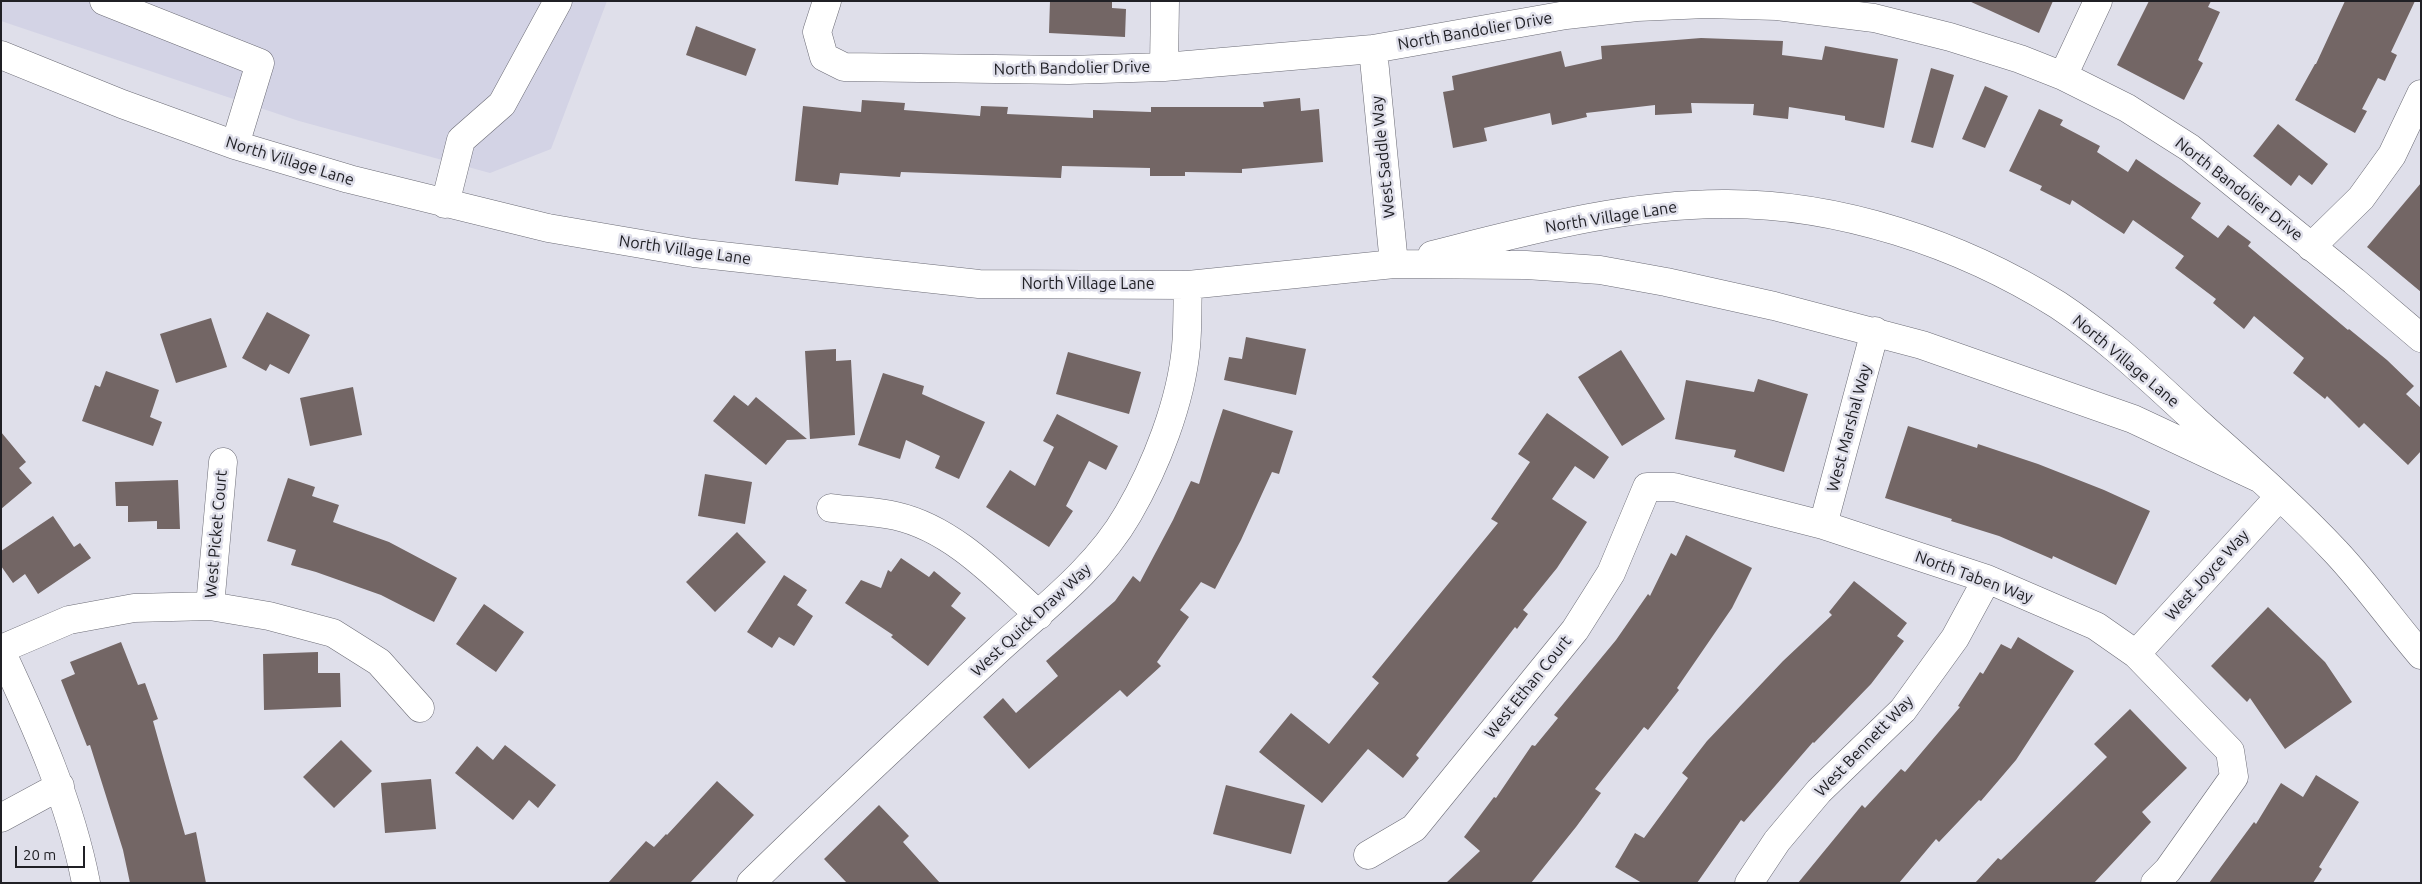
<!DOCTYPE html>
<html>
<head>
<meta charset="utf-8">
<style>
  body { margin:0 }
  #map { position:relative; width:2422px; height:884px; overflow:hidden; background:#dfdfea; font-family:Ubuntu,sans-serif }
  canvas { display:block }
  .frame { position:absolute; inset:0; border:2px solid #202025; pointer-events:none }
  .scale { position:absolute; left:15px; top:846px; width:70px; height:22px; box-sizing:border-box; border:2px solid #202025; border-top:0; padding-left:6px; font-size:15px; line-height:18px; white-space:nowrap; color:#202025; -webkit-text-stroke:4px #dfdfea; paint-order:stroke }
</style>
</head>
<body>
<div id="map">
<canvas width="2422" height="884"></canvas>
<div class="frame"></div>
<div class="scale">20 m</div>
</div>
<script>
const ctx = document.querySelector('canvas').getContext('2d');
ctx.lineJoin = 'round';
function paint(path, color) { ctx.fillStyle = color; ctx.fill(path, 'evenodd'); }
function stroke(path, color, width, dash) { ctx.strokeStyle = color; ctx.lineWidth = width; ctx.lineCap = dash ? 'butt' : 'round'; ctx.setLineDash(dash || []); ctx.stroke(path); }
function drawText(font, color, halo, rows, align = 'center') {
  ctx.font = font + ' Ubuntu,sans-serif'; ctx.lineWidth = 5; ctx.setLineDash([]); ctx.textBaseline = 'middle'; ctx.strokeStyle = halo; ctx.fillStyle = color; for (const [text, x, y, turn = 0] of rows) {
    ctx.save(); ctx.translate(x, y); ctx.rotate((+turn || 0) * Math.PI / 180); ctx.textAlign = isNaN(turn) ? turn : align; if (halo) ctx.strokeText(text, 0, 0); ctx.fillText(text, 0, 0); ctx.restore();
  }
}
const built = new Path2D(`
  M 1,1 L 607,1 L 551,149 L 490,173 L 299,121 L 1,21 Z`);
const building = new Path2D(`
  M 1050,1 L 1112,1 L 1112,8 L 1126,9 L 1125,37 L 1049,33 Z
  M 1969,1 L 2053,1 L 2039,33 Z
  M 2149,1 L 2211,1 L 2208,7 L 2220,12 L 2198,60 L 2203,63 L 2184,100 L 2117,65 Z
  M 2345,1 L 2415,1 L 2391,52 L 2397,55 L 2385,81 L 2378,78 L 2362,109 L 2367,111 L 2355,133 L 2295,100 L 2315,64 L 2316,64 Z
  M 696,26 L 756,49 L 746,76 L 686,55 Z
  M 1701,38 L 1783,41 L 1782,55 L 1822,60 L 1825,46 L 1898,59 L 1884,128 L 1845,120 L 1845,116 L 1789,107 L 1788,119 L 1753,115 L 1754,104 L 1691,103 L 1692,113 L 1655,115 L 1655,105 L 1586,113 L 1587,117 L 1552,125 L 1550,113 L 1484,128 L 1487,141 L 1453,148 L 1443,92 L 1454,90 L 1452,76 L 1561,51 L 1565,67 L 1602,59 L 1601,46 Z
  M 1931,68 L 1954,75 L 1933,148 L 1911,142 Z
  M 1985,86 L 2008,96 L 1985,148 L 1962,139 Z
  M 1300,98 L 1301,111 L 1319,109 L 1323,162 L 1242,169 L 1242,173 L 1185,172 L 1185,176 L 1150,176 L 1150,168 L 1062,166 L 1061,178 L 901,172 L 900,177 L 840,173 L 838,185 L 795,181 L 803,106 L 861,112 L 862,100 L 905,103 L 904,110 L 980,116 L 981,106 L 1008,107 L 1007,114 L 1093,118 L 1093,110 L 1151,112 L 1151,107 L 1264,107 L 1263,102 Z
  M 2039,109 L 2063,120 L 2060,125 L 2100,146 L 2097,152 L 2128,172 L 2136,159 L 2201,203 L 2191,218 L 2218,238 L 2228,225 L 2251,242 L 2248,246 L 2348,330 L 2349,329 L 2387,360 L 2414,386 L 2406,394 L 2421,408 L 2421,451 L 2408,465 L 2364,423 L 2359,428 L 2327,396 L 2325,399 L 2293,373 L 2304,358 L 2254,316 L 2244,329 L 2213,303 L 2216,299 L 2175,268 L 2184,256 L 2133,220 L 2124,234 L 2072,200 L 2070,205 L 2040,190 L 2042,186 L 2009,171 Z
  M 2278,124 L 2328,164 L 2312,185 L 2299,175 L 2291,186 L 2253,156 Z
  M 2421,183 L 2421,292 L 2367,247 Z
  M 267,312 L 310,335 L 289,374 L 270,364 L 266,371 L 242,358 Z
  M 211,318 L 227,367 L 176,383 L 160,334 Z
  M 1246,337 L 1306,349 L 1296,395 L 1224,380 L 1229,357 L 1242,359 Z
  M 836,349 L 836,361 L 851,360 L 855,435 L 810,439 L 805,351 Z
  M 1621,350 L 1665,419 L 1622,446 L 1578,377 Z
  M 1068,352 L 1141,372 L 1129,414 L 1056,394 Z
  M 106,371 L 159,390 L 150,417 L 162,422 L 153,446 L 82,421 L 95,385 L 100,387 Z
  M 883,373 L 924,386 L 922,394 L 985,422 L 959,479 L 935,468 L 940,456 L 906,440 L 900,459 L 858,445 Z
  M 1758,379 L 1808,394 L 1784,472 L 1734,457 L 1736,450 L 1675,439 L 1686,380 L 1754,392 Z
  M 353,387 L 362,435 L 310,446 L 300,398 Z
  M 734,395 L 748,406 L 756,397 L 807,439 L 787,440 L 766,465 L 713,421 Z
  M 1223,409 L 1293,431 L 1279,474 L 1272,472 L 1241,540 L 1215,589 L 1201,582 L 1180,610 L 1189,617 L 1157,662 L 1161,666 L 1127,697 L 1120,690 L 1029,769 L 983,717 L 1003,698 L 1016,713 L 1058,676 L 1046,661 L 1115,601 L 1133,576 L 1140,582 L 1173,520 L 1191,481 L 1199,484 Z
  M 1547,413 L 1609,457 L 1594,479 L 1575,466 L 1552,499 L 1587,522 L 1557,568 L 1523,610 L 1528,614 L 1517,629 L 1515,627 L 1416,755 L 1419,758 L 1403,778 L 1368,749 L 1322,803 L 1259,752 L 1291,713 L 1329,744 L 1379,683 L 1372,677 L 1498,523 L 1491,519 L 1530,462 L 1518,454 Z
  M 1057,414 L 1118,446 L 1106,470 L 1089,461 L 1066,506 L 1073,511 L 1049,547 L 986,507 L 1010,470 L 1035,486 L 1054,447 L 1043,441 Z
  M 1908,426 L 1977,448 L 1978,444 L 2038,464 L 2104,490 L 2150,511 L 2116,585 L 2053,556 L 2052,559 L 1999,536 L 1951,521 L 1952,519 L 1885,498 Z
  M 1,432 L 26,462 L 19,468 L 32,483 L 1,509 Z
  M 705,474 L 752,482 L 745,524 L 698,516 Z
  M 288,478 L 315,487 L 312,496 L 339,505 L 333,522 L 389,542 L 457,578 L 434,622 L 381,595 L 316,572 L 291,565 L 296,550 L 267,541 Z
  M 178,480 L 180,529 L 157,529 L 157,521 L 128,522 L 128,506 L 116,506 L 115,482 Z
  M 53,516 L 74,547 L 80,543 L 91,558 L 38,594 L 25,574 L 13,583 L 1,566 L 1,551 Z
  M 737,532 L 766,562 L 715,612 L 686,582 Z
  M 1686,535 L 1752,568 L 1732,608 L 1677,688 L 1679,690 L 1648,730 L 1644,727 L 1595,789 L 1601,793 L 1576,827 L 1531,883 L 1446,883 L 1480,851 L 1464,837 L 1494,797 L 1496,798 L 1532,745 L 1535,746 L 1558,718 L 1554,715 L 1616,640 L 1648,594 L 1650,596 L 1671,553 L 1676,556 Z
  M 901,558 L 929,577 L 934,571 L 961,593 L 951,606 L 966,618 L 928,666 L 891,637 L 893,635 L 845,603 L 861,580 L 881,588 L 888,570 L 891,572 Z
  M 784,575 L 807,590 L 797,605 L 813,616 L 794,646 L 779,637 L 772,648 L 747,632 Z
  M 1854,581 L 1907,623 L 1897,636 L 1904,641 L 1871,684 L 1814,743 L 1813,742 L 1744,822 L 1741,820 L 1697,883 L 1642,883 L 1615,867 L 1635,833 L 1644,838 L 1688,778 L 1682,773 L 1707,741 L 1783,661 L 1832,615 L 1829,612 Z
  M 484,604 L 524,632 L 496,672 L 456,644 Z
  M 2268,607 L 2325,662 L 2352,702 L 2285,749 L 2250,698 L 2247,702 L 2211,666 Z
  M 2018,637 L 2074,671 L 2016,760 L 1981,801 L 1979,800 L 1939,842 L 1936,839 L 1899,883 L 1798,883 L 1862,805 L 1865,808 L 1901,769 L 1905,772 L 1960,707 L 1958,706 L 1980,672 L 1983,674 L 2001,644 L 2011,649 Z
  M 121,642 L 138,685 L 145,683 L 158,719 L 153,721 L 185,835 L 196,832 L 206,883 L 130,883 L 123,850 L 90,745 L 87,746 L 61,680 L 75,674 L 70,662 Z
  M 318,652 L 318,673 L 340,673 L 341,707 L 264,710 L 263,654 Z
  M 2130,709 L 2187,768 L 2142,812 L 2151,822 L 2094,883 L 1975,883 L 1998,858 L 2001,860 L 2107,757 L 2094,744 Z
  M 341,740 L 372,771 L 334,808 L 303,777 Z
  M 505,745 L 556,785 L 538,808 L 529,800 L 513,820 L 455,773 L 477,746 L 493,760 Z
  M 2316,775 L 2359,802 L 2319,867 L 2322,869 L 2313,883 L 2209,883 L 2254,822 L 2256,824 L 2281,783 L 2303,797 Z
  M 431,779 L 436,829 L 385,833 L 381,783 Z
  M 717,781 L 754,815 L 690,883 L 608,883 L 646,841 L 654,847 L 666,834 L 667,835 Z
  M 1226,785 L 1305,805 L 1291,854 L 1213,834 Z
  M 879,805 L 909,836 L 903,842 L 940,883 L 847,883 L 824,859 Z`);
const minor = new Path2D(`
  M 104,1 L 260,63 L 235,145
  M 827,1 L 817,32 L 824,57 L 844,67 L 1069,70 L 1164,67 L 1373,49 L 1566,15 L 1637,7 L 1706,4 L 1777,6 L 1874,18 L 1950,37 L 2020,59 L 2063,76 L 2127,108 L 2190,148 L 2354,281 L 2421,338
  M 1373,49 L 1394,264
  M 1,55 L 122,104 L 235,145 L 349,179 L 548,228 L 694,253 L 979,284 L 1188,285 L 1394,264 L 1526,265 L 1600,270 L 1666,282 L 1774,306 L 1922,345 L 2133,419 L 2259,478
  M 1164,67 L 1165,1
  M 2063,76 L 2098,1
  M 445,204 L 461,140 L 502,104 L 558,1
  M 2311,247 L 2361,198 L 2392,155 L 2421,94
  M 1432,255 C 1527,231 1625,204 1723,204 C 1838,203 1961,244 2058,305 C 2108,338 2152,381 2196,421 C 2243,463 2292,505 2336,552 C 2366,584 2392,621 2421,655
  M 831,508 C 852,511 875,511 896,516 C 953,529 997,577 1039,615
  M 1823,525 L 1875,331
  M 210,606 L 223,462
  M 1,649 L 69,620 L 134,608 L 210,606 L 269,616 L 333,633 L 379,662 L 420,708
  M 1,651 C 36,726 70,801 86,883
  M 2136,654 L 2279,497
  M 1,818 L 60,786
  M 1368,855 L 1414,828 L 1575,630 L 1611,573 L 1647,487 L 1674,487 L 1823,525 L 1987,579 L 2096,626 L 2136,654 L 2230,751 L 2234,777 L 2168,870 L 2155,883
  M 751,883 C 832,804 915,726 998,650 C 1044,608 1097,568 1128,514 C 1156,466 1181,402 1186,347 C 1188,326 1187,306 1188,285
  M 1749,883 L 1777,841 L 1819,791 L 1903,710 L 1955,638 L 1987,579`);
const streetNames = [
  ["North Bandolier Drive",1475,31,-10],
  ["North Bandolier Drive",1072,68,-1],
  ["West Saddle Way",1383,157,-96],
  ["North Village Lane",290,161,17],
  ["North Bandolier Drive",2239,189,38],
  ["North Village Lane",1611,217,-9],
  ["North Village Lane",685,250,8],
  ["North Village Lane",1088,284],
  ["North Village Lane",2126,361,40],
  ["West Marshal Way",1849,428,-75],
  ["West Picket Court",216,534,-85],
  ["West Joyce Way",2207,575,-48],
  ["North Taben Way",1974,577,20],
  ["West Quick Draw Way",1031,620,-43],
  ["West Ethan Court",1528,687,-51],
  ["West Bennett Way",1864,746,-46]
];
paint(built, '#d3d3e5');
paint(building, '#736665');
stroke(minor, '#6c6c76', 29);
stroke(minor, '#fff', 28);
drawText('16px', '#202025', '#dfdfea', streetNames);
</script>
</body>
</html>
